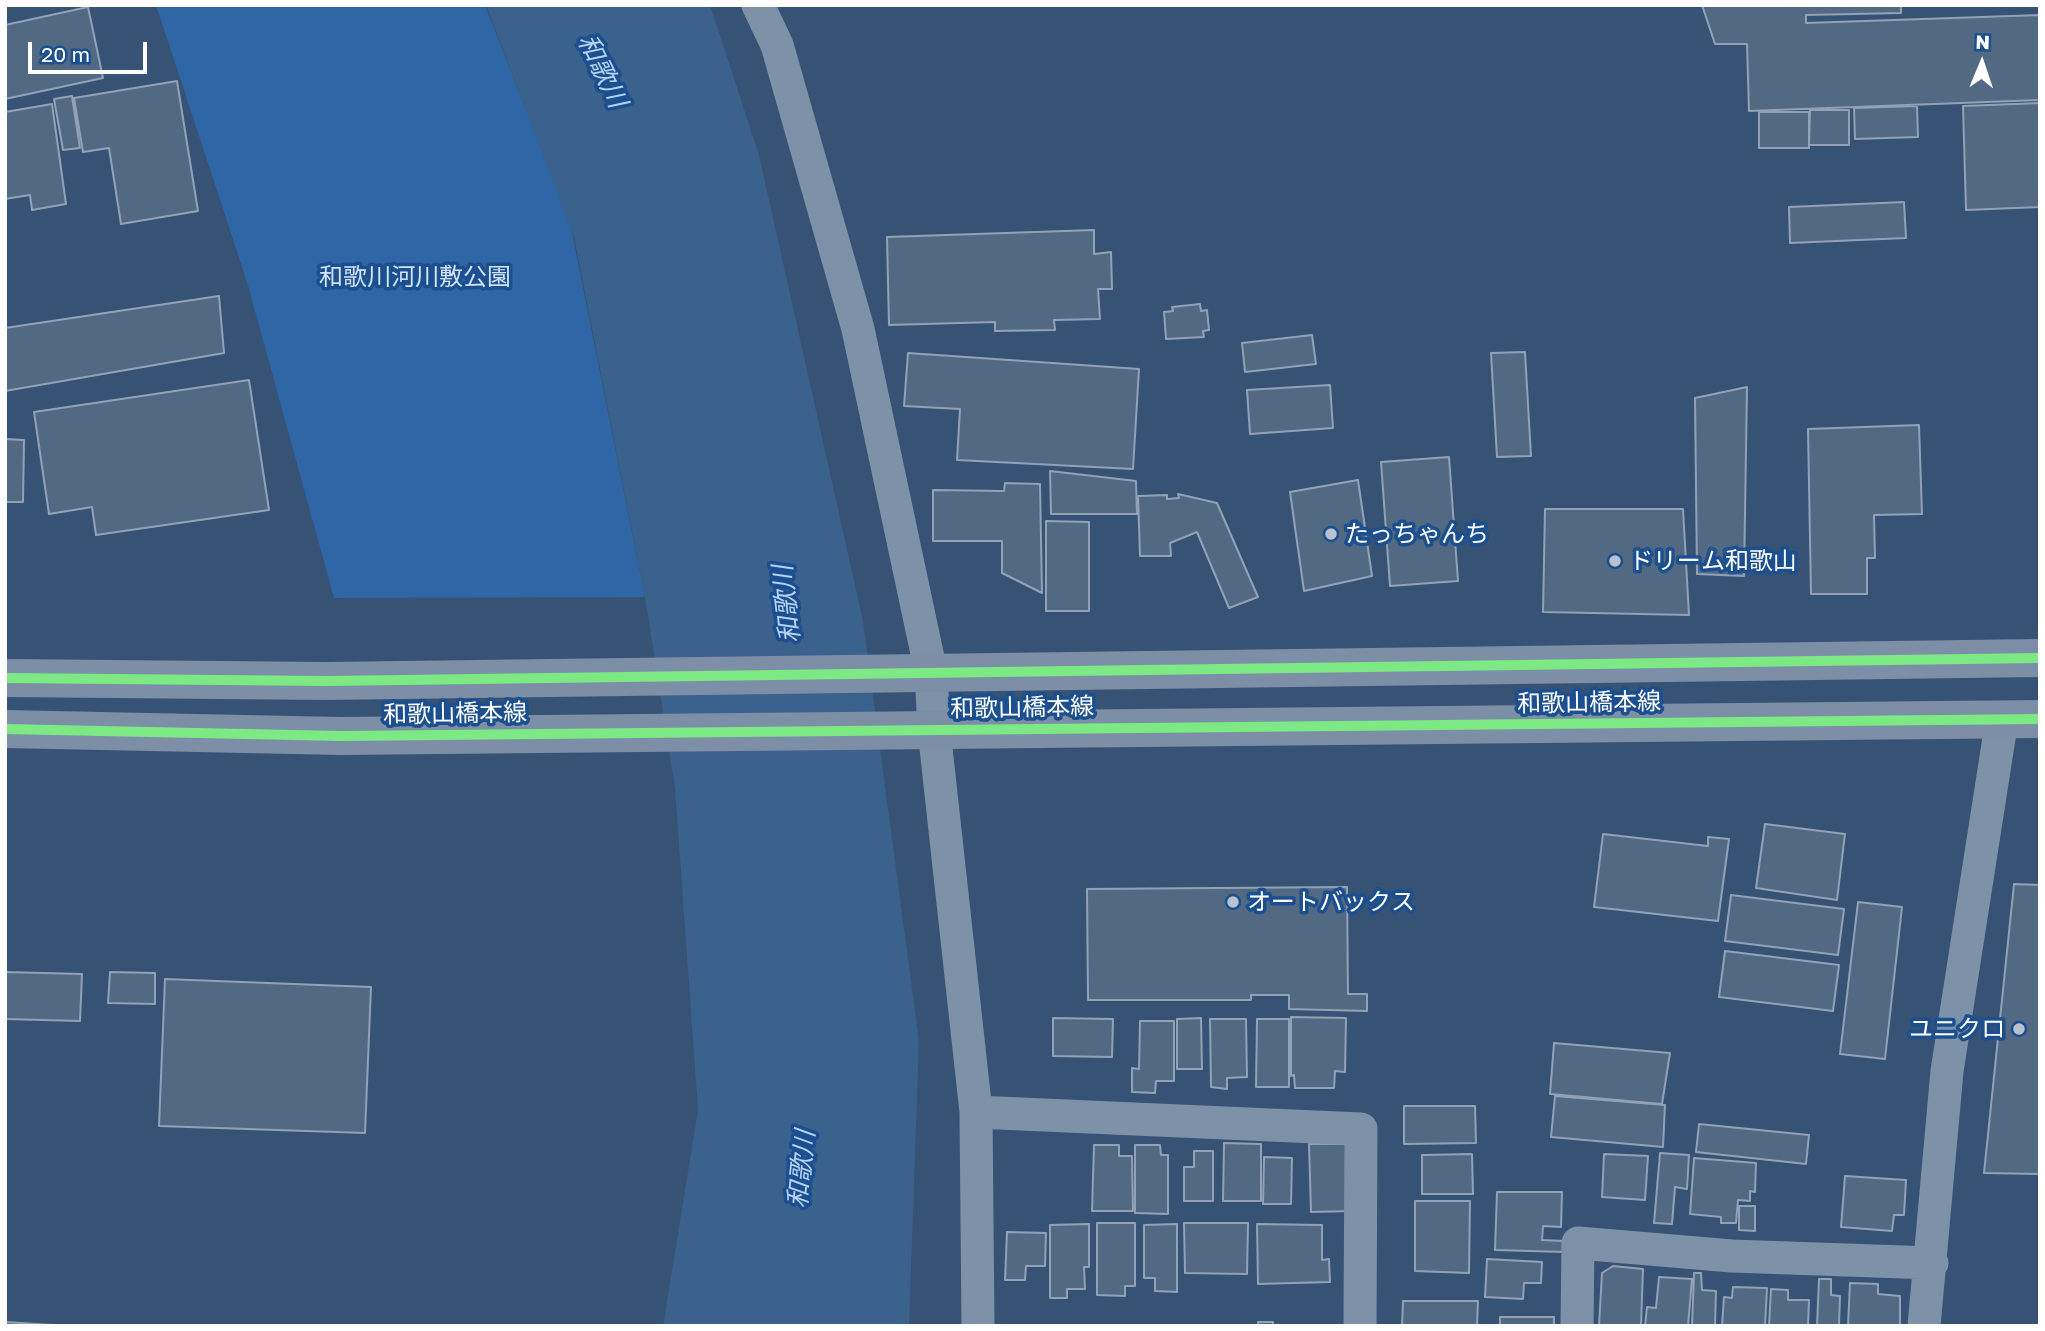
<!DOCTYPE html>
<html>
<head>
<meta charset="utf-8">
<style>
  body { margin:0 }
  #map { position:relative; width:2045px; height:1331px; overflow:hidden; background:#365274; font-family:"Golos Text",sans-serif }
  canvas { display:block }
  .frame { position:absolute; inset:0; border:7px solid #fff; pointer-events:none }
  .north { position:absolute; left:1947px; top:28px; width:70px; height:70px; -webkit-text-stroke:5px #1b4f8f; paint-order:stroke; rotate:2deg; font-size:19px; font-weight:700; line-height:28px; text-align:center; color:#fff }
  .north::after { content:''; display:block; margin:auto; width:24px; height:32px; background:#fff; clip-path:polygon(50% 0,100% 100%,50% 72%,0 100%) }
  .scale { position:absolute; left:28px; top:42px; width:119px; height:32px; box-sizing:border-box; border:4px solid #fff; border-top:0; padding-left:9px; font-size:21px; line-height:24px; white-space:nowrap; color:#fff; -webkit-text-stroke:5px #1b4f8f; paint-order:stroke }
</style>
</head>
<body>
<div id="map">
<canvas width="2045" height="1331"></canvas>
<div class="frame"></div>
<div class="north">N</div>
<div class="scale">20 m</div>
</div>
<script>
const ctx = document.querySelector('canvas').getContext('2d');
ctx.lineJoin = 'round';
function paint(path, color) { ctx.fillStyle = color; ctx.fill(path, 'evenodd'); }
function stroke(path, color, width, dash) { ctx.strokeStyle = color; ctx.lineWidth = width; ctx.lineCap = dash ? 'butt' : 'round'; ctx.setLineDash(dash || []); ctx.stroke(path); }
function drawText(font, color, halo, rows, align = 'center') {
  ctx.font = font + ' "Golos Text","Noto Sans JP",sans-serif'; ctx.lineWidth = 7; ctx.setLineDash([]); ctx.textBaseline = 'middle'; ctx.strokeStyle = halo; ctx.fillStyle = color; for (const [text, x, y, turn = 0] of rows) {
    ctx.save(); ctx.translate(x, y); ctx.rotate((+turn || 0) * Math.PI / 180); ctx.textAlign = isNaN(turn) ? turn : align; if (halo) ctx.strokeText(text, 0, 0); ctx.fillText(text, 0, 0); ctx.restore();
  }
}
const green = new Path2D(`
  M 156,5 L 485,5 L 570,222 L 645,597 L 334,598 L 247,282 Z`);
const water = new Path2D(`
  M 486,5 L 710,5 L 759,155 L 863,621 L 919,1041 L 909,1326 L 663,1326 L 698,1110 L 675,788 L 645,597 L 574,237 Z`);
const building = new Path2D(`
  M 1702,5 L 1901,5 L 1901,13 L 1806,15 L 1806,23 L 2040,15 L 2040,100 L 1749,111 L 1747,44 L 1715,44 Z
  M 88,7 L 103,78 L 5,99 L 5,25 Z
  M 177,81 L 198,211 L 121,224 L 109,148 L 83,152 L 74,98 Z
  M 72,96 L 80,148 L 63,150 L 54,99 Z
  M 2040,103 L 2040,207 L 1966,210 L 1963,106 Z
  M 52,104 L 66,204 L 32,210 L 30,195 L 5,199 L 5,112 Z
  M 1917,106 L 1918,137 L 1855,139 L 1854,108 Z
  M 1810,110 L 1849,110 L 1849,145 L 1809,145 Z
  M 1759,112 L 1809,112 L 1809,148 L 1759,148 Z
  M 1904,202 L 1906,238 L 1790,243 L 1789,207 Z
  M 1094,230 L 1094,254 L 1111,252 L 1112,289 L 1098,289 L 1100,319 L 1054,320 L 1055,330 L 995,331 L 995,322 L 889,325 L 887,237 Z
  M 219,296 L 224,353 L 5,391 L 5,328 Z
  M 1200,304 L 1201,311 L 1207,310 L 1209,330 L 1203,331 L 1204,337 L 1166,339 L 1164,312 L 1173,311 L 1172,307 Z
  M 1312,335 L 1316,364 L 1245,372 L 1242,343 Z
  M 1525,352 L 1531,456 L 1497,457 L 1491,353 Z
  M 908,353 L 1139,369 L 1133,469 L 957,460 L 960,409 L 904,406 Z
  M 249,380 L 269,510 L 96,535 L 92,507 L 49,514 L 34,412 Z
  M 1330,385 L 1333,428 L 1250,434 L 1247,390 Z
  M 1747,387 L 1744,576 L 1697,574 L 1695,398 Z
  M 1919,425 L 1922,514 L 1874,515 L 1875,558 L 1867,558 L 1867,594 L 1811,594 L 1808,429 Z
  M 5,439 L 24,440 L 23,502 L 5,502 Z
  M 1449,457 L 1458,581 L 1390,586 L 1381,462 Z
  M 1050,471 L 1136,481 L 1137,514 L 1051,514 Z
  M 1358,480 L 1372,576 L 1304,591 L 1290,492 Z
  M 1005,483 L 1040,484 L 1042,593 L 1002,573 L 1002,541 L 933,541 L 933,490 L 1004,491 Z
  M 1178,494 L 1217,503 L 1258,597 L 1229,608 L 1197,532 L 1170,543 L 1171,556 L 1140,556 L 1138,496 L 1167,495 L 1167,499 L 1179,498 Z
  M 1545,509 L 1683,509 L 1689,615 L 1543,612 Z
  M 1046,521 L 1089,522 L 1089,611 L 1046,611 Z
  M 1765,824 L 1845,834 L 1837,900 L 1756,888 Z
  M 1603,834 L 1708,846 L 1708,837 L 1729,839 L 1718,921 L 1594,907 Z
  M 2014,884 L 2040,885 L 2040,1174 L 1984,1173 Z
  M 1347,887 L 1348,994 L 1367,994 L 1367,1011 L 1289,1009 L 1289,995 L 1251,995 L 1251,1000 L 1088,1000 L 1087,889 Z
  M 1731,895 L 1844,909 L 1838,955 L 1725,941 Z
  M 1858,902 L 1902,907 L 1885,1059 L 1840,1054 Z
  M 1725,951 L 1839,965 L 1833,1011 L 1719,997 Z
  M 5,972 L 82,974 L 80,1021 L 5,1019 Z
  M 110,972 L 155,973 L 155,1004 L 108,1003 Z
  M 165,979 L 371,987 L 365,1133 L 159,1126 Z
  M 1291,1017 L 1346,1018 L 1345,1072 L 1335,1071 L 1334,1088 L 1295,1088 L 1294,1075 L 1291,1076 Z
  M 1053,1018 L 1113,1019 L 1112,1057 L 1053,1056 Z
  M 1201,1018 L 1202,1069 L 1177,1069 L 1177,1019 Z
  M 1210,1019 L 1246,1019 L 1247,1077 L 1227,1078 L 1227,1089 L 1211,1087 Z
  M 1257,1019 L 1289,1019 L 1289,1087 L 1256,1087 Z
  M 1140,1021 L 1174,1021 L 1174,1081 L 1156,1081 L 1155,1093 L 1132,1092 L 1132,1068 L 1139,1069 Z
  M 1554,1043 L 1670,1053 L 1662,1104 L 1550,1094 Z
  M 1555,1096 L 1665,1105 L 1663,1147 L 1551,1137 Z
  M 1404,1106 L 1475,1106 L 1476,1143 L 1404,1144 Z
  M 1699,1124 L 1809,1135 L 1806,1164 L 1696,1152 Z
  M 1224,1143 L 1261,1144 L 1261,1201 L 1223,1201 Z
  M 1309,1144 L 1346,1144 L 1354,1211 L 1311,1212 Z
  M 1094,1145 L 1119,1145 L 1119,1156 L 1132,1156 L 1133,1211 L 1092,1211 Z
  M 1135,1145 L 1160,1145 L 1161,1155 L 1168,1155 L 1168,1214 L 1135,1213 Z
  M 1194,1151 L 1213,1151 L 1213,1201 L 1184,1201 L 1184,1167 L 1194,1167 Z
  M 1660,1153 L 1689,1155 L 1687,1189 L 1675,1187 L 1672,1224 L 1654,1223 Z
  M 1472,1154 L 1473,1194 L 1422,1194 L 1422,1155 Z
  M 1604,1154 L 1648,1156 L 1645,1200 L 1602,1197 Z
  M 1264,1157 L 1292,1158 L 1291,1204 L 1263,1204 Z
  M 1694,1158 L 1756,1163 L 1755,1192 L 1750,1191 L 1750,1201 L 1738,1200 L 1736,1223 L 1721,1223 L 1721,1217 L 1690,1214 Z
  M 1845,1176 L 1906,1180 L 1904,1215 L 1894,1215 L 1892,1231 L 1841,1227 Z
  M 1497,1192 L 1562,1192 L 1561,1227 L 1543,1226 L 1542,1240 L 1564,1241 L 1564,1252 L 1495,1250 Z
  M 1415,1201 L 1470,1201 L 1469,1273 L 1415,1271 Z
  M 1739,1206 L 1755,1206 L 1755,1231 L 1739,1230 Z
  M 1097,1223 L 1135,1223 L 1135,1286 L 1125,1286 L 1125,1296 L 1097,1295 Z
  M 1184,1223 L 1248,1223 L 1247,1274 L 1185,1273 Z
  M 1089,1224 L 1089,1267 L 1084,1267 L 1085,1289 L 1067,1289 L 1067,1298 L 1050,1298 L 1050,1225 Z
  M 1177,1224 L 1177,1292 L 1155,1291 L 1155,1278 L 1144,1278 L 1144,1225 Z
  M 1257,1224 L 1322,1225 L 1322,1260 L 1329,1259 L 1330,1282 L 1258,1284 Z
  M 1007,1232 L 1046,1233 L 1045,1266 L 1026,1266 L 1025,1280 L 1005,1280 Z
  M 1487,1259 L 1542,1262 L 1541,1283 L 1524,1283 L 1523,1299 L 1485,1297 Z
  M 1613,1266 L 1643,1269 L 1641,1326 L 1599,1326 L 1602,1273 Z
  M 1694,1273 L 1701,1273 L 1702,1290 L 1716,1291 L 1715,1326 L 1692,1326 Z
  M 1659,1277 L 1692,1279 L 1688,1326 L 1645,1326 L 1647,1307 L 1656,1308 Z
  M 1819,1279 L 1831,1279 L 1831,1295 L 1840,1296 L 1839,1326 L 1817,1326 Z
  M 1850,1283 L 1878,1284 L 1878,1294 L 1900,1296 L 1900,1326 L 1848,1326 Z
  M 1733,1287 L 1767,1288 L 1765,1326 L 1722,1326 L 1724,1297 L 1732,1298 Z
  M 1771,1289 L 1788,1290 L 1788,1300 L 1809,1300 L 1808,1326 L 1769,1326 Z
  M 1403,1301 L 1478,1301 L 1477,1326 L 1402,1326 Z
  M 1500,1317 L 1554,1317 L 1554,1326 L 1500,1326 Z
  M 5,1322 L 68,1326 L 5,1326 Z
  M 1258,1322 L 1273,1322 L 1273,1326 L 1258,1326 Z`);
const minor = new Path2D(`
  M 758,5 L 777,45 L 858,329 L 931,672 L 934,730 L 976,1112 L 978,1326
  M 976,1112 L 1361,1129 L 1360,1326
  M 1577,1326 L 1578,1243 L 1732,1256 L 1932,1263
  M 1924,1326 L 1947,1071 L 2002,719`);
const primary = new Path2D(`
  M 5,678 L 327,681 L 2040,658
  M 5,729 L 341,736 L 2040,719`);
const cycleway = new Path2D(`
  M 5,678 L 327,681 L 2040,658
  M 5,729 L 341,736 L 2040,719`);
const markers = [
  [1331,534,7,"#b9c2ce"],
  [1615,561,7,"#b9c2ce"],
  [1233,902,7,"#b9c2ce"],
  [2019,1029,7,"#b9c2ce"]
];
const parkNames = [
  ["和歌川河川敷公園",415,277]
];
const poiNames = [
  ["たっちゃんち",1345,534],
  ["ドリーム和歌山",1629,561],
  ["オートバックス",1247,902],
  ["ユニクロ",2005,1029,"right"]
];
const streetNames = [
  ["和歌山橋本線",1589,703,-1],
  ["和歌山橋本線",1022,708,-1],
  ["和歌山橋本線",455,714,-1]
];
const waterNames = [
  ["和歌川",602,71,64],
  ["和歌川",787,604,-96],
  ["和歌川",802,1169,-84]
];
paint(green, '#2f66a5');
paint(water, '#3b618d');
paint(building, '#526984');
stroke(building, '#92a2b6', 2);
stroke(minor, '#7d92a8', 33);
stroke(primary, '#7d8ea7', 38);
stroke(cycleway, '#7ce984', 10);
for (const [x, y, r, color] of markers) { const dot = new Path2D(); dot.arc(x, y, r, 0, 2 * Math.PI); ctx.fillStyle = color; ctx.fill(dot); stroke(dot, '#1b4f8f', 2.5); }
drawText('24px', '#cfe3fa', '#1b4f8f', parkNames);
drawText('24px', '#fff', '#1b4f8f', poiNames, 'left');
drawText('24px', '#fff', '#1b4f8f', streetNames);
drawText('italic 26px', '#b5d3f5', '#1b4f8f', waterNames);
</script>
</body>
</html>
